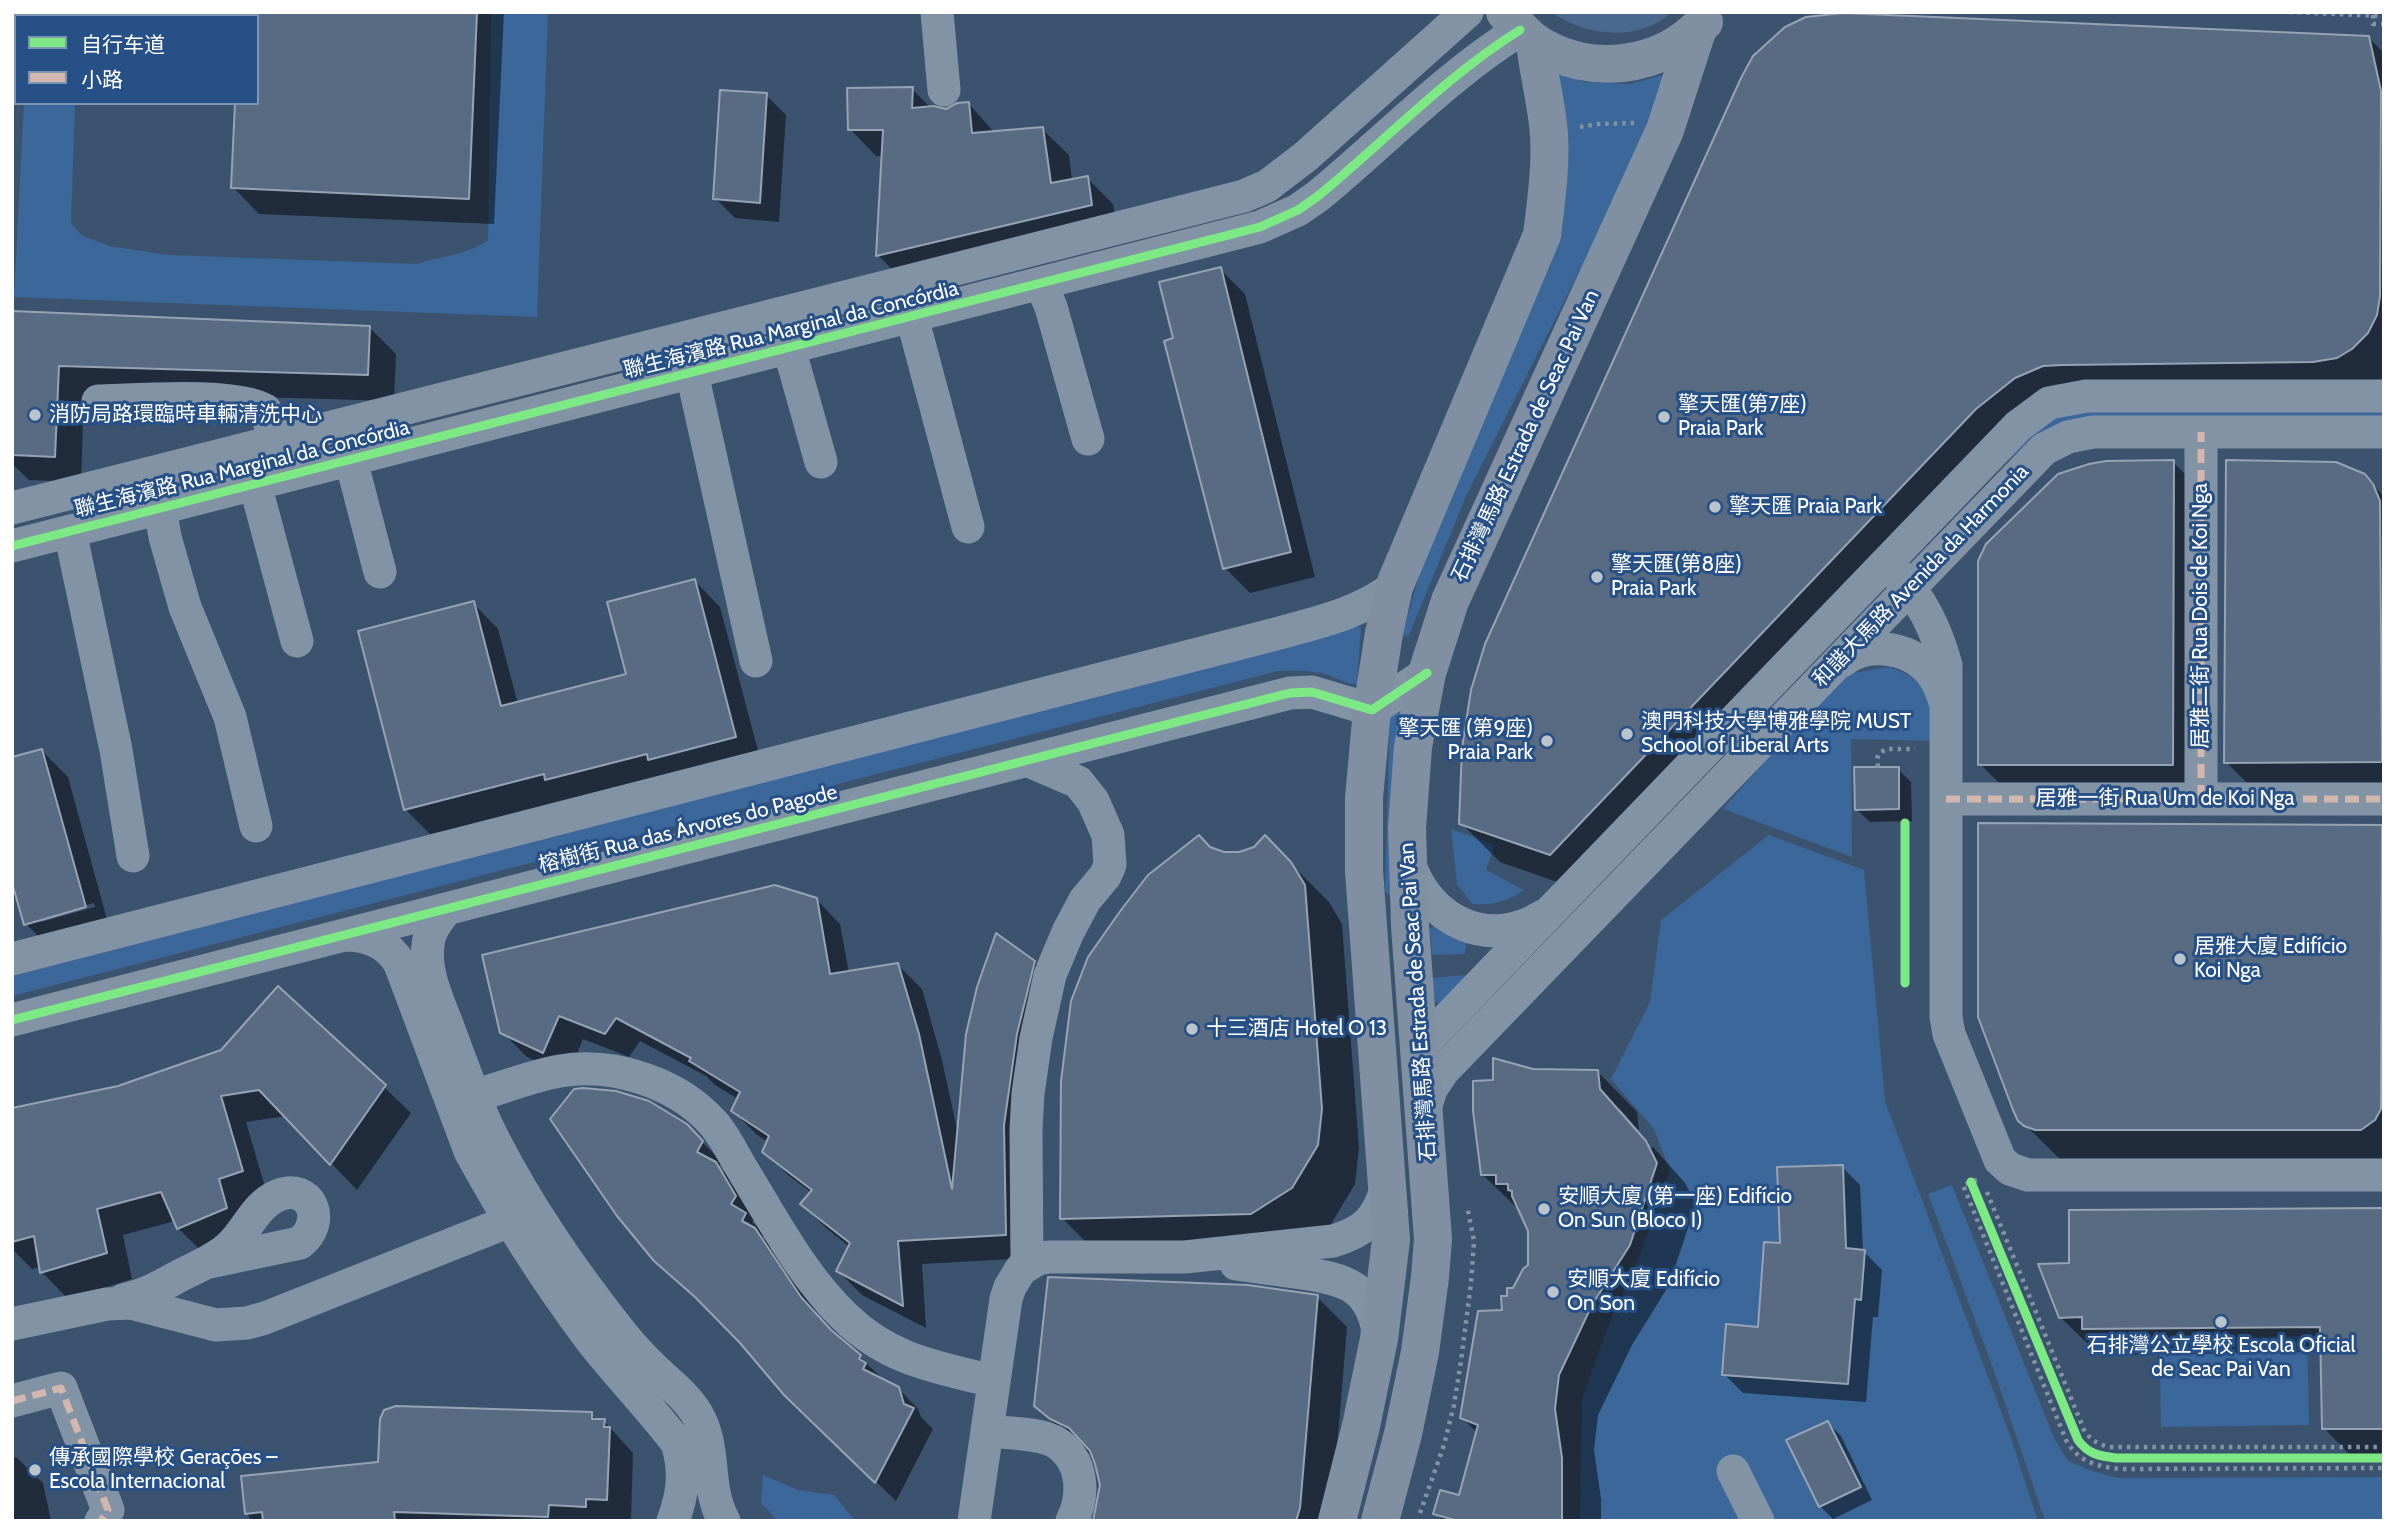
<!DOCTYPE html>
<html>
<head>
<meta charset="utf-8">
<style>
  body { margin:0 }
  #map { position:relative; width:2396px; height:1533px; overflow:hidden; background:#3c5370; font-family:Cabin,"Noto Sans SC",sans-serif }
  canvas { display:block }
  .frame { position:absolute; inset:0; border:14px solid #fff; pointer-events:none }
  .legend { position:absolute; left:14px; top:14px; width:245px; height:91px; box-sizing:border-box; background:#265086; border:2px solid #7d96b6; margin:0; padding:9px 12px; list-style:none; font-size:21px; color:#fff }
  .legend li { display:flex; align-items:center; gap:14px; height:35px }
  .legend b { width:35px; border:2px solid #7d96b6 }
</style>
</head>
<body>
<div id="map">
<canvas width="2396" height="1533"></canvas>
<div class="frame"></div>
<ul class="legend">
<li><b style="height:9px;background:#7ce984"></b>自行车道</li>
<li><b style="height:9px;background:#d1b7ad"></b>小路</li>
</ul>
</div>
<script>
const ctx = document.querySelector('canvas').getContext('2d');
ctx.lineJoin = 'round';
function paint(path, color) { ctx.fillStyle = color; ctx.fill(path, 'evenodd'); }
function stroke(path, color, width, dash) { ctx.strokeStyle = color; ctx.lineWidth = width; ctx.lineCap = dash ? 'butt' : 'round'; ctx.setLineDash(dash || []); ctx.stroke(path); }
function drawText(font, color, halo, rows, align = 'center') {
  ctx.font = font + ' Cabin,"Noto Sans SC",sans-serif'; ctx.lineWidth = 6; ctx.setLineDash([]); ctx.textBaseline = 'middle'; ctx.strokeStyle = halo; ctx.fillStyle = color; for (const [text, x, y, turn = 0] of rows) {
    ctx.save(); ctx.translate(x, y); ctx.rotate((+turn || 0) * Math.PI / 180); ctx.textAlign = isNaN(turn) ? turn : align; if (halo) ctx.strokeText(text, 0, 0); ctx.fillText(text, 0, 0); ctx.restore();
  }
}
const green = new Path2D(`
  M 491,12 L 548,12 L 537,317 L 14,297 L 24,103 L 75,103 L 71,223 L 81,235 L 109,246 L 168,255 L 417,264 C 441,256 468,255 488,240 Z
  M 1549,72 L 1585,82 L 1631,84 L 1672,72 L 1589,252 L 1466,496 L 1409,635 L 1402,637 L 1424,558 L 1555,246 Z
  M 2384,409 L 2384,416 L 2029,443 L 2004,464 L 2042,423 L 2076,411 Z
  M 1356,626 L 1361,627 L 1357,684 C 1346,685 1336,677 1325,674 C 1309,670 1294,670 1278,671 L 12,996 L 12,976 L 1243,658 Z
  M 1889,667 C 1929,679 1932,703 1933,741 L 1851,739 L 1852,857 L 1723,809 L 1828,689 L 1847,674 Z
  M 1401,702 L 1392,897 L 1385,892 L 1390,708 Z
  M 1451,829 L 1495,845 L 1486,870 L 1524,890 C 1506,902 1494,905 1472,904 L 1457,884 Z
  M 1769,835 L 1864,870 L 1885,1101 L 2011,1438 L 2038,1521 L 1580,1521 L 1582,1399 L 1609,1324 L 1637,1262 L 1670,1171 L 1654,1129 L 1611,1079 L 1650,1002 L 1661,920 Z
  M 1437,924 L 1467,937 L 1465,954 L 1432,955 L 1430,929 Z
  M 1465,975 L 1466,987 L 1444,1006 L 1433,1000 L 1433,978 Z
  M 1952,1185 L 2055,1440 L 2068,1461 L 2092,1471 L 2118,1478 L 2384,1477 L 2384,1521 L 2045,1521 L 1993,1368 L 1928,1194 Z
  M 2307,1336 L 2309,1425 L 2161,1427 L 2159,1338 Z
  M 763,1475 L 798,1490 L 834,1495 L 855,1521 L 777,1520 L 761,1503 Z`);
const water = new Path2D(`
  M 1551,12 L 1672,12 C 1638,43 1585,36 1551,12 Z`);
const shadow = new Path2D(`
  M 240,12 L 504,12 L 494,224 L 259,214 L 233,187 L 257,103 L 257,16 L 240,16 Z
  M 2368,37 L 2384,53 L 2384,391 L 2082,404 L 2053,416 L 2014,447 L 1589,893 L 1500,862 L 1461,823 Z
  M 912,89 L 931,108 L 947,111 L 969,104 L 995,133 L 1042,129 L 1069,155 L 1072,180 L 1087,178 L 1113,204 L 1117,231 L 904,282 L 878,255 L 884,156 L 876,156 L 850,129 Z
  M 766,95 L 786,115 L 779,222 L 735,218 L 715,198 Z
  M 1220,269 L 1245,294 L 1315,577 L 1250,593 L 1225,568 L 1175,339 Z
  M 12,313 L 369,327 L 396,354 L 394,401 L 84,392 L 81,482 L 29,480 L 12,464 Z
  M 2173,462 L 2209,498 L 2208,800 L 2016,800 L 1980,764 Z
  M 2363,476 L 2384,496 L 2384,799 L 2264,800 L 2226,762 Z
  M 695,581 L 720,607 L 761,762 L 430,834 L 405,809 L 473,603 L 498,629 L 518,704 L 628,676 Z
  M 42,751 L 68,777 L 111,934 L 52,950 L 26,924 L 18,897 L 12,899 L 12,759 ZM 94,903 L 95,907 L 41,922 L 41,918 Z
  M 1898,769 L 1911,782 L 1912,821 L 1870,822 L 1856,809 Z
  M 2381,827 L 2384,830 L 2384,1164 L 2061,1160 L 2020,1120 Z
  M 1265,838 L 1329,902 L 1342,924 L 1359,1148 L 1355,1184 L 1330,1226 L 1100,1256 L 1062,1218 L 1210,848 L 1224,854 L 1240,854 L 1255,848 Z
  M 816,899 L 840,924 L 849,973 L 898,965 L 922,989 L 942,1060 L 958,1134 L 1034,962 L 1058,986 L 1041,1059 L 1030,1258 L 922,1264 L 926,1328 L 862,1295 L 838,1271 L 850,1247 L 826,1228 L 802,1204 L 812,1193 L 788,1175 L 764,1151 L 768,1142 L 757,1135 L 733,1111 L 738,1099 L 715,1085 L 706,1076 L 640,1041 L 629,1057 L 583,1039 L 568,1076 L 527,1057 L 502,1032 Z
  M 1532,1071 L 1598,1072 L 1637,1112 L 1639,1131 L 1685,1183 L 1696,1204 L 1669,1285 L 1632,1345 L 1598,1415 L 1594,1450 L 1601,1499 L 1601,1521 L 1443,1521 L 1435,1513 L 1460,1497 L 1478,1433 L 1462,1418 L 1509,1298 L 1530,1266 L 1530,1230 L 1522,1213 L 1482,1174 L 1495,1082 ZM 1615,1109 L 1620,1109 L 1653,1147 L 1650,1149 Z
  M 384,1087 L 411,1113 L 357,1190 L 286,1116 L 246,1122 L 268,1197 L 204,1254 L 178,1228 L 175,1221 L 123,1235 L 132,1279 L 68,1299 L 42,1272 L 41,1267 L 32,1269 L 12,1249 L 12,1110 L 118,1088 Z
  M 686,1126 L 722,1162 L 719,1167 L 736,1184 L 755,1217 L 752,1222 L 765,1234 L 763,1238 L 775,1250 L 821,1319 L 838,1338 L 880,1376 L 879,1378 L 898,1388 L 918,1409 L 921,1417 L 933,1429 L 896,1501 L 806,1414 L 714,1314 L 655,1260 Z
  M 1842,1167 L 1860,1185 L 1863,1251 L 1882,1270 L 1878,1317 L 1873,1317 L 1866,1402 L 1743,1393 L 1724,1374 L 1759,1328 Z
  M 2384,1210 L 2384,1455 L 2350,1455 L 2324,1428 L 2322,1352 L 2110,1355 L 2098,1343 L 2087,1343 L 2060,1317 L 2070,1265 Z
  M 1317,1297 L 1347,1327 L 1331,1521 L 1094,1521 L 1101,1485 L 1092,1454 L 1082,1449 L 1066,1436 L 1035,1405 Z
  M 591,1414 L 598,1421 L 604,1421 L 633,1453 L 631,1521 L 251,1521 L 247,1513 L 380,1463 Z
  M 1828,1423 L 1841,1436 L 1872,1500 L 1833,1519 L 1820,1506 Z
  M 16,1457 L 43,1483 L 51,1521 L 12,1521 L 12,1458 Z`);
const building = new Path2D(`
  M 257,12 L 477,12 L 469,199 L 231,188 L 235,103 L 257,103 Z
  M 1843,13 L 2369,36 L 2381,91 L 2380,296 L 2377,315 L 2368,333 L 2352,349 L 2337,358 L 2313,362 L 2062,365 L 2043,366 L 2015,378 L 1976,409 L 1550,855 L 1459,824 L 1462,748 L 1471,690 L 1485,644 L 1741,78 L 1753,56 L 1785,27 L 1806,17 Z
  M 913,87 L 912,108 L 934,106 L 946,109 L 957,103 L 969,102 L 972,133 L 1043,127 L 1051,183 L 1088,176 L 1092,205 L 876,256 L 883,130 L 848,130 L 847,88 Z
  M 720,90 L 767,93 L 760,203 L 713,199 Z
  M 1221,267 L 1291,552 L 1223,569 L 1164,341 L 1173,338 L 1159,282 Z
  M 12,311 L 370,326 L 368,375 L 59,366 L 55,457 L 12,455 Z
  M 2174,460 L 2173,765 L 1978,765 L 1978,561 L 1986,544 L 2058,474 L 2089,464 L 2106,461 Z
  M 2226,460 L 2336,462 L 2365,474 L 2373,484 L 2380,501 L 2382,762 L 2224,763 Z
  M 695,579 L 736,737 L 648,760 L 647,754 L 545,780 L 544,774 L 404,810 L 358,631 L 474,601 L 501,706 L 626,674 L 607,602 Z
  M 42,749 L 86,907 L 24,925 L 12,883 L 12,757 Z
  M 1854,767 L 1899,767 L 1899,809 L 1855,810 Z
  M 1978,823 L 2382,825 L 2381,1103 L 2381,1109 L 2375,1120 L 2361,1130 L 2035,1130 L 2024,1126 L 2018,1121 L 2013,1110 L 1978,1017 Z
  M 1199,835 L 1210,847 L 1224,852 L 1239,852 L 1254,847 L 1265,835 L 1291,862 L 1305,885 L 1322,1109 L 1318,1145 L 1292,1188 L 1251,1214 L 1060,1219 L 1061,1081 L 1071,1001 L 1088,957 L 1121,910 L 1148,875 Z
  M 775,885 L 817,898 L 830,974 L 898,963 L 919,1034 L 952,1189 L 966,1034 L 977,987 L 996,933 L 1035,961 L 1017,1034 L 1004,1125 L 1006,1235 L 898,1241 L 903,1306 L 836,1271 L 850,1243 L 800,1204 L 812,1190 L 762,1152 L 769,1136 L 731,1111 L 740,1092 L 689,1061 L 691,1058 L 616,1018 L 605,1034 L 559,1016 L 543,1053 L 500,1033 L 482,955 Z
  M 278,986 L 386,1085 L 330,1165 L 259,1090 L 221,1096 L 243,1171 L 219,1179 L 227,1208 L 177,1229 L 161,1192 L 97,1209 L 107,1253 L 40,1273 L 34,1236 L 12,1242 L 12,1108 L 118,1086 L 221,1050 Z
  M 1493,1058 L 1533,1069 L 1598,1070 L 1600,1089 L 1646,1141 L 1657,1163 L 1630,1245 L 1592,1305 L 1559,1375 L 1555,1409 L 1562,1458 L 1562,1521 L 1458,1521 L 1433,1514 L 1440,1490 L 1459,1495 L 1478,1425 L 1460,1418 L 1478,1311 L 1502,1310 L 1501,1296 L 1507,1296 L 1507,1288 L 1513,1288 L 1523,1269 L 1528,1265 L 1528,1231 L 1512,1196 L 1512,1191 L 1508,1190 L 1508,1184 L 1496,1184 L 1496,1175 L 1481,1175 L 1473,1111 L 1473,1081 L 1493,1080 Z
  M 583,1088 L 616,1091 L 649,1101 L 687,1124 L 703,1141 L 697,1152 L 716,1162 L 736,1196 L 731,1204 L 746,1213 L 742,1221 L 755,1228 L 801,1297 L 831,1330 L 861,1355 L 859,1359 L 866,1363 L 863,1369 L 899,1387 L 904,1404 L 914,1408 L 875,1483 L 784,1395 L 740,1343 L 695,1297 L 654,1261 L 617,1216 L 550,1119 L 574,1089 Z
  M 1843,1165 L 1846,1248 L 1865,1250 L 1861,1300 L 1855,1299 L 1848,1384 L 1722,1375 L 1726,1324 L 1758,1327 L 1764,1242 L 1780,1243 L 1777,1167 Z
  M 2384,1208 L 2384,1429 L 2322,1429 L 2320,1327 L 2082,1329 L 2082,1317 L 2059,1318 L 2038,1264 L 2069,1263 L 2069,1210 Z
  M 1048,1277 L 1248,1285 L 1318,1295 L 1300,1508 L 1296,1521 L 1093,1521 L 1100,1485 L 1095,1464 L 1090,1451 L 1069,1428 L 1050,1419 L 1034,1406 Z
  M 396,1406 L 592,1412 L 592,1419 L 605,1419 L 604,1427 L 610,1427 L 607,1500 L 586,1499 L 586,1507 L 549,1505 L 548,1517 L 394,1512 L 395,1521 L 263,1521 L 262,1512 L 245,1514 L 241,1476 L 378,1462 L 380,1419 L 384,1410 Z
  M 1828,1421 L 1861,1487 L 1819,1507 L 1786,1440 Z`);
const path = new Path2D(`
  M 2289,12 L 2384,16
  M 2373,15 L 2373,24 L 2384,24
  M 1580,127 L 1597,124 L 1634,123
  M 1878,767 L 1877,759 L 1879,753 L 1887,749 L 1915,749
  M 1977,1180 L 1963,1185 L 2066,1440 C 2078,1462 2098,1467 2122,1469 L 2384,1468
  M 1987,1192 L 2084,1430 C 2090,1440 2097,1443 2108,1447 L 2384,1447
  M 1420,1513 L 1444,1445 L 1454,1405 L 1461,1361 L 1471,1283 L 1474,1241 L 1467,1206`);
const minor = new Path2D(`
  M 937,12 L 944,90
  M 1041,284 L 1051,307 L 1088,439
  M 912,317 L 968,527
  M 789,348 L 821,462
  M 692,373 L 756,661
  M 98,401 C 136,400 235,392 265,410 L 284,464
  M 351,460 L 380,572
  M 255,484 L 297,641
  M 12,508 L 1244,196 L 1267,186 L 1305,157 L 1467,12
  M 160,508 L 165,537 L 185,607 L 230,717 L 256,826
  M 70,531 L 116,750 L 133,856
  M 12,546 L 1260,227 L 1298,210 L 1318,196 C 1385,141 1446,76 1520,30
  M 1895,572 C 1922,599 1936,629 1946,665 L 1946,1017 L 1949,1034 L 2000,1160 L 2010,1169 L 2028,1175 L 2384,1175
  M 1842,661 C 1867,641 1906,647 1927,668 C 1937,678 1941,690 1945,702
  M 1946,799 L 2384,799
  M 2201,799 L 2201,432
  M 1409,862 C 1427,920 1488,951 1543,916
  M 447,909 C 438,919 429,931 428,945 C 424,974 440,1005 450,1032 C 464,1070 477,1108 496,1144 C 530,1210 573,1272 618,1329 C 628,1342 639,1354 650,1365 C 666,1381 686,1395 697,1414 C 717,1448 705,1488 724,1521
  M 345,935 C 368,935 389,944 400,964 L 470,1151 C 505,1215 545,1278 588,1336 C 616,1373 649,1406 677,1443 C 686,1471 683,1494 673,1521
  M 12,959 L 1268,636 C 1314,623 1355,616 1394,587
  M 12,1020 L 1290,693 L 1312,692 L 1372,710 L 1427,673
  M 1420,1047 L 2018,426 L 2049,403 L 2086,396 L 2384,396
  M 474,1096 C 502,1088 531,1076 560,1071 C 614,1062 678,1083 714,1124 C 726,1138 735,1158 745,1174 C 775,1223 803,1277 845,1317 C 889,1360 936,1367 993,1381
  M 1425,1109 L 1431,1089 L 1443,1071 L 2044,449 L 2068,437 L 2093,432 L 2384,432
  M 1027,1264 L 1026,1130 L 1028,1093 L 1036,1038 L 1050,975 L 1068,932 L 1085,900 L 1105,876 L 1110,865 L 1108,835 L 1093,801 L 1078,782 L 1029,761
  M 1236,1264 C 1257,1267 1279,1270 1301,1273 C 1346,1279 1373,1287 1379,1338
  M 123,1300 C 148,1294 159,1287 181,1275 C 197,1267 214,1260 228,1248 C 247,1232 254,1205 279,1195 C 311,1183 327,1221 300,1243 L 209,1262
  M 12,1324 L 107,1304 L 131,1303 L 216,1325 L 247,1323 L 265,1318 L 510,1221 L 528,1211
  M 12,1401 L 61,1388 L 108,1510 L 101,1521
  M 987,1431 C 1006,1433 1041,1433 1057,1443 C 1083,1460 1085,1495 1072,1521
  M 1733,1471 L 1758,1521
  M 974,1521 L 1006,1299 L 1010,1287 L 1021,1269 L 1038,1259 L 1049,1257 L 1185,1257 L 1333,1241 C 1366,1231 1377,1219 1387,1187`);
const major = new Path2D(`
  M 1505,12 C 1515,23 1524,35 1536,43 C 1590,77 1661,69 1704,22
  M 1337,1521 L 1361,1426 L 1379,1339 L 1391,1240 L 1364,871 L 1364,798 L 1372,710 L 1384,633 L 1394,587 L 1542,235 C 1546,202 1551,168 1549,135 C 1547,104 1538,73 1535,42
  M 1380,1521 L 1403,1434 L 1420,1352 L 1430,1277 L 1433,1239 L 1410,926 L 1407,828 L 1413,747 L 1427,673 L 1450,601 L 1665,130 L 1697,31`);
const quiet = new Path2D(`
  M 1946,799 L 2384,799
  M 2201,799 L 2201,432
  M 12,1401 L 61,1388 L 108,1510 L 101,1521`);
const cycleway = new Path2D(`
  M 12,546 L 1260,227 L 1298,210 L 1318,196 C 1385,141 1446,76 1520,30
  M 1905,823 L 1905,983
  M 12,1020 L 1290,693 L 1312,692 L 1372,710 L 1427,673
  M 1971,1182 L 2078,1440 C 2088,1454 2099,1456 2116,1458 L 2384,1458`);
const markers = [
  [35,415,7,"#bbc3cd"],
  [1664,417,7,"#bbc3cd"],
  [1715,507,7,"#bbc3cd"],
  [1597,577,7,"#bbc3cd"],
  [1627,734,7,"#bbc3cd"],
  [1547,741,7,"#bbc3cd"],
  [2180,959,7,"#bbc3cd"],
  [1192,1029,7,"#bbc3cd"],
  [1544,1209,7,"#bbc3cd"],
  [1553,1292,7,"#bbc3cd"],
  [2221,1322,7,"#bbc3cd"],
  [35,1470,7,"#bbc3cd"]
];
const streetNames = [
  ["聯生海濱路 Rua Marginal da Concórdia",791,330,-14],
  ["石排灣馬路 Estrada de Seac Pai Van",1526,436,-65],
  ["聯生海濱路 Rua Marginal da Concórdia",242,469,-14],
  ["和諧大馬路 Avenida da Harmonia",1921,576,-46],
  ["居雅二街 Rua Dois de Koi Nga",2201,616,-90],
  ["居雅一街 Rua Um de Koi Nga",2165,799],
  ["榕樹街 Rua das Árvores do Pagode",688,829,-14],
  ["石排灣馬路 Estrada de Seac Pai Van",1418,1002,-94]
];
const poiNames = [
  ["擎天匯(第7座)",1678,405],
  ["Praia Park",1678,429],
  ["消防局路環臨時車輛清洗中心",49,415],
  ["擎天匯 Praia Park",1729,507],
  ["擎天匯(第8座)",1611,565],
  ["Praia Park",1611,589],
  ["澳門科技大學博雅學院 MUST",1641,722],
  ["School of Liberal Arts",1641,746],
  ["擎天匯 (第9座)",1533,729,"right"],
  ["Praia Park",1533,753,"right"],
  ["居雅大廈 Edifício",2194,947],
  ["Koi Nga",2194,971],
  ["十三酒店 Hotel O 13",1206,1029],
  ["安順大廈 (第一座) Edifício",1558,1197],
  ["On Sun (Bloco I)",1558,1221],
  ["安順大廈 Edifício",1567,1280],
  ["On Son",1567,1304],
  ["石排灣公立學校 Escola Oficial",2221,1346,"center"],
  ["de Seac Pai Van",2221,1370,"center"],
  ["傳承國際學校 Gerações –",49,1458],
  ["Escola Internacional",49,1482]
];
paint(green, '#3b679b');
paint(water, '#4b698e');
paint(shadow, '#0007');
paint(building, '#596b82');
stroke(building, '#96a3b4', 2);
stroke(path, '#8393a6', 4.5, [3.5, 5]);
stroke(minor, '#8393a6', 33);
stroke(major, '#818fa3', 38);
stroke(quiet, '#d1b7ad', 7, [14, 7]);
stroke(cycleway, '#7ce984', 9);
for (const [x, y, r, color] of markers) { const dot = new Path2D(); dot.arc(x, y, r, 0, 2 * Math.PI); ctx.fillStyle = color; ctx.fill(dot); stroke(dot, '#265086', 2.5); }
drawText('21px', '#fff', '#265086', streetNames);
drawText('21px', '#fff', '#265086', poiNames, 'left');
</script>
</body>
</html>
